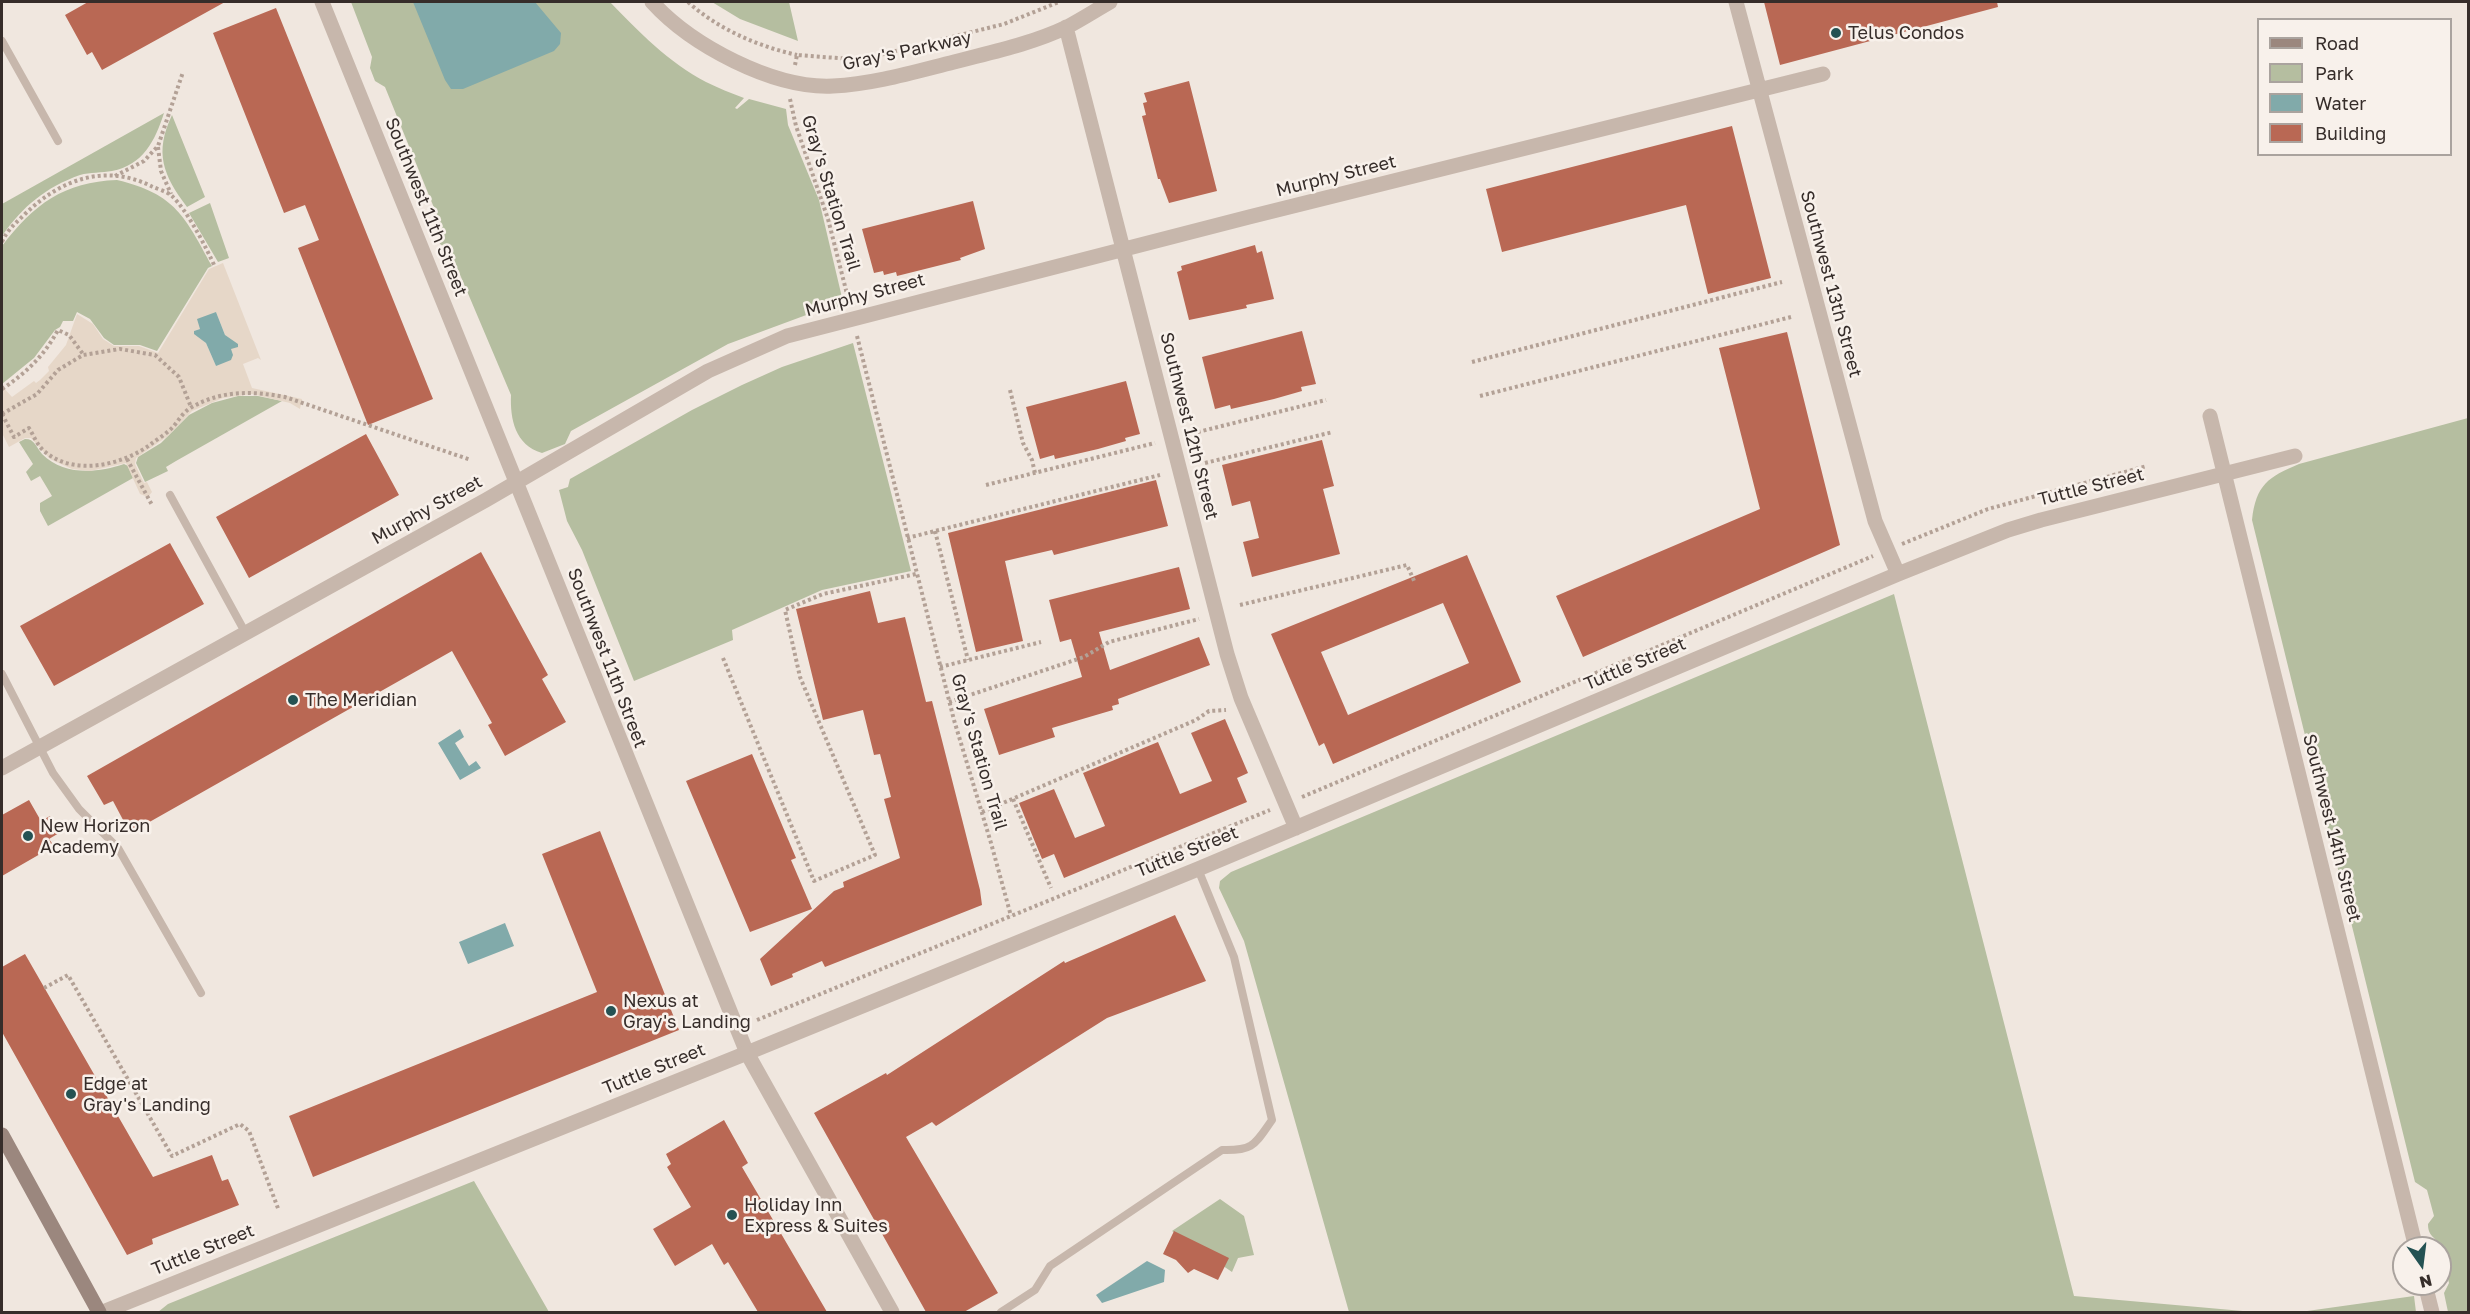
<!DOCTYPE html>
<html>
<head>
<meta charset="utf-8">
<style>
  body { margin:0 }
  #map { position:relative; width:2470px; height:1314px; overflow:hidden; background:#f0e7df; font-family:"Golos Text",sans-serif }
  canvas { display:block }
  .frame { position:absolute; inset:0; border:3px solid #362d2a; pointer-events:none }
  .legend { position:absolute; left:2257px; top:18px; width:195px; height:138px; box-sizing:border-box; background:#f8f1eb; border:2px solid #aaa39e; margin:0; padding:8px 10px; list-style:none; font-size:18px; color:#362d2a }
  .legend li { display:flex; align-items:center; gap:12px; height:30px }
  .legend b { width:30px; border:2px solid #aaa39e }
  .north { position:absolute; left:2392px; top:1236px; width:60px; height:60px; box-sizing:border-box; background:#f8f1eb; border:2px solid #aaa39e; border-radius:50%; rotate:166deg; font-size:16px; font-weight:700; line-height:24px; text-align:center; color:#362d2a }
  .north::after { content:''; display:block; margin:auto; width:21px; height:27px; background:#245253; clip-path:polygon(50% 0,100% 100%,50% 72%,0 100%) }
</style>
</head>
<body>
<div id="map">
<canvas width="2470" height="1314"></canvas>
<div class="frame"></div>
<ul class="legend">
<li><b style="height:8px;background:#9b877e"></b>Road</li>
<li><b style="height:16px;background:#b5bea0"></b>Park</li>
<li><b style="height:16px;background:#81aaaa"></b>Water</li>
<li><b style="height:16px;background:#b96854"></b>Building</li>
</ul>
<div class="north">N</div>
</div>
<script>
const ctx = document.querySelector('canvas').getContext('2d');
ctx.lineJoin = 'round';
function paint(path, color) { ctx.fillStyle = color; ctx.fill(path, 'evenodd'); }
function stroke(path, color, width, dash) { ctx.strokeStyle = color; ctx.lineWidth = width; ctx.lineCap = dash ? 'butt' : 'round'; ctx.setLineDash(dash || []); ctx.stroke(path); }
function drawText(font, color, halo, rows, align = 'center') {
  ctx.font = font + ' "Golos Text",sans-serif'; ctx.lineWidth = 5; ctx.setLineDash([]); ctx.textBaseline = 'middle'; ctx.strokeStyle = halo; ctx.fillStyle = color; for (const [text, x, y, turn = 0] of rows) {
    ctx.save(); ctx.translate(x, y); ctx.rotate((+turn || 0) * Math.PI / 180); ctx.textAlign = isNaN(turn) ? turn : align; if (halo) ctx.strokeText(text, 0, 0); ctx.fillText(text, 0, 0); ctx.restore();
  }
}
const green = new Path2D(`
  M 351,2 L 610,2 C 638,31 669,63 706,82 C 718,88 731,93 744,98 L 735,108 L 737,109 L 749,99 L 786,109 L 788,125 L 819,200 L 844,306 L 809,314 L 728,344 L 571,431 L 565,444 L 542,453 C 515,445 510,419 511,395 L 450,251 L 440,244 L 435,232 L 439,220 L 385,87 L 375,81 L 370,68 L 372,57 Z
  M 712,2 L 789,2 L 798,41 L 740,19 Z
  M 164,113 C 155,141 143,165 112,171 C 102,173 90,172 80,175 C 46,187 22,207 2,236 L 2,204 Z
  M 172,115 L 205,197 L 187,207 C 163,175 154,153 172,115 Z
  M 117,180 C 176,194 185,217 212,266 L 208,268 L 157,351 L 140,345 L 114,345 L 104,338 L 90,319 L 77,312 L 73,321 L 63,321 L 60,327 L 55,330 L 34,358 L 2,384 L 2,246 C 34,204 64,182 117,180 Z
  M 210,203 L 229,258 L 218,262 L 189,213 Z
  M 853,343 L 911,571 L 822,590 L 732,630 L 733,640 L 634,681 L 582,550 L 567,521 L 559,490 L 568,487 L 570,479 L 692,410 L 742,385 L 782,367 Z
  M 238,396 L 258,396 L 282,401 L 176,461 L 166,467 L 168,471 L 145,482 L 136,463 L 138,457 L 161,443 L 189,415 L 212,403 Z
  M 2468,418 L 2468,1312 L 2448,1312 L 2444,1293 L 2449,1283 C 2447,1273 2444,1251 2439,1244 C 2434,1236 2428,1236 2428,1224 L 2434,1216 L 2427,1190 L 2415,1182 L 2252,520 C 2256,485 2268,477 2299,464 Z
  M 25,439 C 35,439 36,447 42,454 C 64,476 97,473 124,464 L 128,466 L 133,478 L 48,526 L 40,511 L 40,503 L 52,496 L 40,476 L 31,481 L 26,472 L 33,464 L 19,442 Z
  M 1894,594 L 2074,1296 L 2254,1312 L 1349,1312 L 1244,941 L 1219,888 L 1220,881 L 1231,872 Z
  M 474,1181 L 549,1312 L 158,1312 L 168,1304 Z
  M 1220,1199 L 1244,1216 L 1254,1255 L 1238,1258 L 1232,1272 L 1172,1231 Z
  M 2414,1296 L 2416,1312 L 2300,1312 Z`);
const plaza = new Path2D(`
  M 223,263 L 261,360 L 258,358 L 243,364 L 252,388 L 302,399 L 300,409 L 290,403 L 252,394 L 223,398 L 192,411 L 168,436 L 136,458 L 135,464 L 144,483 L 147,482 L 152,492 L 148,497 L 140,494 L 126,463 L 90,471 L 72,469 L 50,459 L 31,438 L 25,438 L 9,447 L 2,433 L 2,386 L 12,397 L 34,381 L 36,383 L 40,380 L 49,371 L 48,367 L 66,345 L 77,314 L 93,324 L 103,339 L 114,346 L 139,346 L 158,353 L 209,269 ZM 216,312 L 225,335 L 216,366 L 206,343 L 194,331 L 200,329 Z`);
const water = new Path2D(`
  M 413,2 L 535,2 L 561,33 L 560,44 L 554,51 L 463,89 L 451,89 L 445,80 Z
  M 216,312 L 225,335 L 238,344 L 238,347 L 231,349 L 233,355 L 231,360 L 216,366 L 206,343 L 194,334 L 194,331 L 200,329 L 197,319 Z
  M 460,729 L 464,737 L 455,743 L 469,766 L 476,761 L 481,768 L 460,780 L 438,743 Z
  M 505,923 L 514,946 L 468,964 L 459,942 Z
  M 1147,1261 L 1165,1270 L 1164,1282 L 1102,1303 L 1096,1295 Z`);
const building = new Path2D(`
  M 88,2 L 225,2 L 102,70 L 92,52 L 87,55 L 65,15 Z
  M 1764,2 L 1997,2 L 1998,7 L 1780,65 Z
  M 276,8 L 433,399 L 368,425 L 298,248 L 319,240 L 305,205 L 284,213 L 213,33 Z
  M 1189,81 L 1217,191 L 1169,203 L 1160,179 L 1158,179 L 1142,116 L 1146,115 L 1143,103 L 1147,102 L 1144,93 Z
  M 1732,126 L 1771,278 L 1708,294 L 1686,205 L 1502,252 L 1486,189 Z
  M 973,201 L 985,249 L 960,258 L 961,260 L 897,276 L 896,272 L 884,275 L 883,271 L 874,273 L 862,229 Z
  M 1255,245 L 1257,253 L 1262,251 L 1274,299 L 1246,305 L 1247,308 L 1189,320 L 1177,272 L 1182,270 L 1181,266 Z
  M 1302,331 L 1316,384 L 1301,387 L 1302,391 L 1274,399 L 1231,409 L 1230,405 L 1215,409 L 1202,357 Z
  M 1787,332 L 1840,545 L 1583,657 L 1556,596 L 1760,509 L 1719,348 Z
  M 1126,381 L 1140,434 L 1125,438 L 1126,441 L 1098,449 L 1055,459 L 1054,455 L 1040,459 L 1026,407 Z
  M 366,434 L 399,495 L 249,578 L 216,517 Z
  M 1322,440 L 1334,486 L 1323,489 L 1340,554 L 1252,577 L 1243,542 L 1259,538 L 1250,501 L 1232,506 L 1222,465 Z
  M 1156,480 L 1168,526 L 1054,555 L 1052,550 L 1005,561 L 1023,641 L 976,652 L 948,533 Z
  M 170,543 L 204,604 L 54,686 L 20,626 Z
  M 481,552 L 548,675 L 542,679 L 566,722 L 505,756 L 488,725 L 492,723 L 452,651 L 130,833 L 113,801 L 104,805 L 87,776 Z
  M 1467,555 L 1521,682 L 1333,764 L 1324,743 L 1319,746 L 1271,634 ZM 1443,603 L 1469,663 L 1348,715 L 1321,652 Z
  M 1179,567 L 1190,609 L 1099,632 L 1110,670 L 1199,637 L 1210,665 L 1118,699 L 1119,704 L 1112,706 L 1113,710 L 1052,728 L 1055,737 L 999,755 L 984,709 L 1082,677 L 1071,639 L 1060,642 L 1049,600 Z
  M 870,591 L 878,623 L 905,617 L 926,702 L 932,701 L 980,890 L 982,905 L 825,967 L 822,961 L 792,974 L 793,977 L 771,986 L 760,959 L 834,891 L 844,887 L 843,882 L 900,858 L 884,799 L 891,797 L 880,754 L 874,755 L 863,710 L 823,720 L 796,609 Z
  M 1225,719 L 1248,773 L 1237,778 L 1247,802 L 1064,878 L 1054,854 L 1042,859 L 1019,803 L 1054,789 L 1075,838 L 1105,826 L 1083,773 L 1158,742 L 1180,794 L 1212,781 L 1191,733 Z
  M 752,754 L 796,858 L 791,860 L 812,909 L 750,932 L 686,781 Z
  M 29,800 L 41,821 L 50,816 L 59,833 L 49,839 L 54,846 L 2,876 L 2,815 Z
  M 600,831 L 679,1030 L 313,1177 L 289,1116 L 597,992 L 542,854 Z
  M 1175,915 L 1206,981 L 1107,1018 L 936,1126 L 932,1122 L 906,1137 L 998,1293 L 964,1312 L 926,1312 L 814,1113 L 886,1073 L 887,1075 L 1064,961 L 1065,963 Z
  M 25,954 L 153,1177 L 212,1155 L 222,1181 L 228,1179 L 239,1205 L 152,1239 L 153,1244 L 127,1255 L 2,1032 L 2,967 Z
  M 724,1120 L 748,1163 L 742,1167 L 827,1312 L 758,1312 L 728,1262 L 724,1265 L 712,1244 L 675,1266 L 653,1229 L 691,1207 L 667,1167 L 671,1164 L 666,1154 Z
  M 1174,1231 L 1229,1258 L 1218,1280 L 1194,1269 L 1188,1273 L 1176,1260 L 1163,1254 Z`);
const path = new Path2D(`
  M 688,2 C 718,29 757,46 797,55
  M 795,65 L 797,55 L 850,59 L 880,55 L 1004,24 L 1059,2
  M 790,99 L 796,126 L 828,219 L 849,302
  M 158,147 L 161,171 L 171,194
  M 115,176 L 144,161 L 158,146 L 183,72
  M 2,242 C 7,230 16,223 25,214 C 60,180 104,163 151,186 C 157,189 166,191 172,196 C 187,210 206,247 215,267
  M 857,336 L 954,720 L 991,843 L 1011,916
  M 1472,362 L 1782,282
  M 2,389 C 26,373 44,356 58,330 L 69,335 L 83,354
  M 1010,390 L 1023,443 L 1032,460 L 1035,473
  M 1480,396 L 1791,317
  M 2,414 L 14,437 L 29,428 C 34,436 37,445 44,451 C 74,477 123,465 151,444 C 158,439 167,433 173,427 C 179,420 183,412 192,407 C 222,390 252,391 285,397 L 471,460
  M 2,414 L 37,394 L 58,370 L 83,355 L 120,349 L 155,355 L 179,377 L 191,407
  M 1186,435 L 1326,400
  M 127,459 L 152,505
  M 1205,463 L 1333,432
  M 986,485 L 1155,443
  M 935,531 L 968,660
  M 907,538 L 1160,475
  M 1902,544 L 1988,509 L 2147,466
  M 1240,605 L 1407,565 L 1415,583
  M 723,658 L 814,881 L 875,855 L 800,677 L 785,610 L 823,594 L 916,574
  M 940,667 L 1041,642
  M 949,702 L 1084,657 L 1109,642 L 1199,619
  M 1302,797 L 1873,556
  M 1013,799 L 1051,888
  M 982,812 L 1196,720 L 1209,711 L 1226,710
  M 44,988 L 68,975 L 172,1156 L 240,1124 L 249,1131 L 279,1211
  M 757,1020 L 1270,810`);
const service = new Path2D(`
  M 2,41 L 58,141
  M 170,495 L 245,632
  M 2,674 L 53,773 L 79,809 L 118,848 L 201,993
  M 1001,1312 L 1035,1290 L 1050,1266 L 1222,1150 C 1254,1151 1255,1144 1272,1120 L 1234,957 L 1198,869`);
const minor = new Path2D(`
  M 322,2 L 747,1053 L 1198,869 L 1898,574 L 2008,530 L 2041,520 L 2295,456
  M 652,2 C 691,45 773,89 833,86 C 874,84 914,72 954,62 C 992,52 1031,44 1067,27 C 1082,19 1096,10 1110,2
  M 1736,2 L 1875,521 L 1898,574
  M 1066,27 L 1227,654 L 1241,698 L 1296,828
  M 2210,416 L 2416,1248
  M 2,768 L 486,500 L 708,371 L 787,336 L 1249,217 L 1823,74
  M 2425,1284 L 2432,1312`);
const tertiary = new Path2D(`
  M 103,1312 L 747,1053 L 892,1312`);
const secondary = new Path2D(`
  M 2,1135 L 99,1312`);
const markers = [
  [1836,33,6,"#245253"],
  [293,700,6,"#245253"],
  [28,836,6,"#245253"],
  [611,1011,6,"#245253"],
  [71,1094,6,"#245253"],
  [732,1215,6,"#245253"]
];
const poiNames = [
  ["Telus Condos",1848,33],
  ["The Meridian",305,700],
  ["New Horizon",40,826],
  ["Academy",40,847],
  ["Nexus at",623,1001],
  ["Gray's Landing",623,1022],
  ["Edge at",83,1084],
  ["Gray's Landing",83,1105],
  ["Holiday Inn",744,1205],
  ["Express & Suites",744,1226]
];
const streetNames = [
  ["Gray's Parkway",907,51,-12],
  ["Murphy Street",1336,176,-14],
  ["Gray's Station Trail",831,193,73],
  ["Southwest 11th Street",426,207,68],
  ["Southwest 13th Street",1831,284,75],
  ["Murphy Street",865,295,-15],
  ["Southwest 12th Street",1189,426,76],
  ["Tuttle Street",2091,487,-14],
  ["Murphy Street",427,510,-29],
  ["Southwest 11th Street",607,658,69],
  ["Tuttle Street",1635,664,-23],
  ["Gray's Station Trail",979,752,74],
  ["Southwest 14th Street",2332,828,76],
  ["Tuttle Street",1187,852,-22],
  ["Tuttle Street",654,1069,-22],
  ["Tuttle Street",203,1250,-22]
];
paint(green, '#b5bea0');
paint(plaza, '#e6d7c8');
paint(water, '#81aaaa');
paint(building, '#b96854');
stroke(path, '#b3a196', 4, [3, 3]);
stroke(service, '#c7b7ac', 8);
stroke(minor, '#c7b7ac', 15);
stroke(tertiary, '#c7b7ac', 15);
stroke(secondary, '#9b877e', 15);
for (const [x, y, r, color] of markers) { const dot = new Path2D(); dot.arc(x, y, r, 0, 2 * Math.PI); ctx.fillStyle = color; ctx.fill(dot); stroke(dot, '#f8f1eb', 2); }
drawText('18px', '#362d2a', '#f8f1eb', poiNames, 'left');
drawText('18px', '#362d2a', '#f8f1eb', streetNames);
</script>
</body>
</html>
